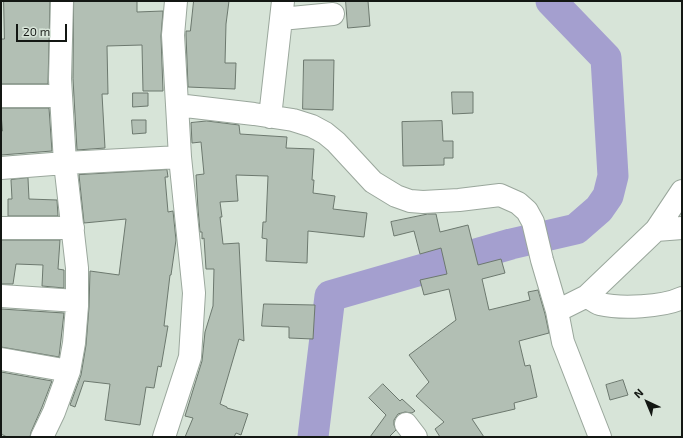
<!DOCTYPE html>
<html>
<head>
<meta charset="utf-8">
<style>
  body { margin:0 }
  #map { position:relative; width:683px; height:438px; overflow:hidden; background:#d7e4d8; font-family:"Exo 2",sans-serif }
  canvas { display:block }
  .frame { position:absolute; inset:0; border:2px solid #131713; pointer-events:none }
  .north { position:absolute; left:627px; top:382px; width:40px; height:40px; -webkit-text-stroke:3px #d7e4d8; paint-order:stroke; rotate:316deg; font-size:11px; font-weight:700; line-height:16px; text-align:center; color:#131713 }
  .north::after { content:''; display:block; margin:auto; width:14px; height:18px; background:#131713; clip-path:polygon(50% 0,100% 100%,50% 72%,0 100%) }
  .scale { position:absolute; left:16px; top:24px; width:51px; height:18px; box-sizing:border-box; border:2px solid #131713; border-top:0; padding-left:5px; font-size:12px; line-height:14px; white-space:nowrap; color:#131713; -webkit-text-stroke:3px #d7e4d8; paint-order:stroke }
</style>
</head>
<body>
<div id="map">
<canvas width="683" height="438"></canvas>
<div class="frame"></div>
<div class="north">N</div>
<div class="scale">20 m</div>
</div>
<script>
const ctx = document.querySelector('canvas').getContext('2d');
ctx.lineJoin = 'round';
function stroke(path, color, width, dash) { ctx.strokeStyle = color; ctx.lineWidth = width; ctx.lineCap = dash ? 'butt' : 'round'; ctx.setLineDash(dash || []); ctx.stroke(path); }
function paint(path, color) { ctx.fillStyle = color; ctx.fill(path, 'evenodd'); }
const river = new Path2D(`
  M 313,437 L 330,296 L 511,244 L 576,229 L 599,209 L 608,196 L 613,176 L 606,58 L 551,1`);
const building = new Path2D(`
  M 4,1 L 50,1 L 48,84 L 1,84 L 1,39 L 4,39 Z
  M 74,1 L 137,1 L 137,12 L 163,11 L 161,36 L 163,91 L 143,91 L 142,45 L 107,46 L 108,94 L 102,94 L 105,148 L 77,150 L 73,79 Z
  M 194,1 L 229,1 L 226,24 L 225,63 L 236,63 L 235,89 L 188,87 L 186,35 L 186,31 L 190,31 Z
  M 346,1 L 368,1 L 370,26 L 348,28 Z
  M 304,60 L 334,60 L 333,110 L 303,109 Z
  M 452,92 L 473,92 L 473,113 L 453,114 Z
  M 133,93 L 148,93 L 148,106 L 133,107 Z
  M 1,108 L 49,108 L 52,151 L 1,155 L 1,131 L 2,131 Z
  M 132,120 L 146,120 L 146,133 L 133,134 Z
  M 207,121 L 239,125 L 240,134 L 287,137 L 286,148 L 314,149 L 312,180 L 314,180 L 313,193 L 335,196 L 333,209 L 367,213 L 364,237 L 308,231 L 307,263 L 266,261 L 267,239 L 262,238 L 263,222 L 266,222 L 268,176 L 236,175 L 238,201 L 220,202 L 222,217 L 220,217 L 223,244 L 239,243 L 244,341 L 239,339 L 220,404 L 227,407 L 227,408 L 248,414 L 241,435 L 236,433 L 234,437 L 185,437 L 193,418 L 185,416 L 202,361 L 205,332 L 213,306 L 214,269 L 206,269 L 204,238 L 202,239 L 202,232 L 200,232 L 198,209 L 196,175 L 204,174 L 201,142 L 192,143 L 191,123 Z
  M 442,121 L 443,141 L 453,141 L 453,158 L 444,158 L 444,165 L 403,166 L 402,122 Z
  M 167,170 L 168,177 L 165,177 L 168,212 L 173,211 L 176,240 L 171,275 L 170,275 L 164,326 L 168,326 L 161,367 L 158,366 L 154,388 L 146,387 L 140,425 L 105,420 L 110,384 L 84,381 L 75,407 L 70,405 L 81,375 L 86,345 L 89,307 L 90,271 L 119,275 L 126,219 L 84,223 L 79,175 Z
  M 28,178 L 29,199 L 57,200 L 58,216 L 8,216 L 8,199 L 12,199 L 11,180 Z
  M 428,214 L 436,214 L 440,232 L 468,225 L 478,265 L 501,259 L 505,273 L 482,279 L 489,310 L 530,300 L 528,292 L 538,290 L 545,314 L 549,333 L 519,341 L 525,366 L 530,365 L 537,397 L 514,403 L 515,409 L 472,419 L 484,437 L 440,437 L 435,429 L 444,422 L 416,396 L 429,382 L 409,355 L 456,320 L 449,289 L 424,295 L 420,280 L 447,274 L 441,248 L 420,254 L 414,231 L 394,236 L 391,222 Z
  M 1,240 L 60,240 L 58,269 L 64,270 L 64,288 L 42,286 L 43,265 L 16,264 L 13,284 L 1,284 Z
  M 264,304 L 315,305 L 313,339 L 289,338 L 289,327 L 262,326 Z
  M 1,309 L 64,313 L 59,357 L 1,347 Z
  M 1,372 L 52,381 L 42,407 L 31,432 L 30,437 L 7,437 L 1,434 Z
  M 623,380 L 628,395 L 610,400 L 606,385 Z
  M 383,384 L 400,401 L 402,399 L 415,411 L 412,413 L 405,412 L 398,414 L 394,420 L 394,425 L 396,430 L 389,437 L 370,437 L 386,415 L 369,398 Z`);
const minor = new Path2D(`
  M 281,19 L 333,14
  M 1,96 L 61,96
  M 177,105 L 254,114 L 293,120 L 312,126 L 325,133 L 336,142 L 373,182 L 396,196 L 410,201 L 423,202 L 459,200 L 500,195 L 518,203 L 527,211 L 533,222 L 542,260 L 557,311 L 563,342 L 600,437
  M 270,117 L 283,1
  M 1,168 L 65,163 L 180,157
  M 1,228 L 73,228
  M 656,230 L 682,228
  M 1,296 L 77,301
  M 587,296 C 591,299 596,303 600,304 C 621,309 663,307 682,298
  M 557,311 L 587,296 L 656,230 L 682,191
  M 1,359 L 69,371
  M 406,424 L 416,437
  M 42,437 L 54,412 L 69,371 L 74,343 L 77,306 L 77,268 L 65,163 L 60,79 L 62,1
  M 164,437 L 190,357 L 194,293 L 180,157 L 173,35 L 176,1`);
stroke(river, '#a49fcf', 31);
paint(building, '#b2bfb4');
stroke(building, '#6c786e', 1);
stroke(minor, '#9aa79c', 24);
stroke(minor, '#fff', 22);
</script>
</body>
</html>
